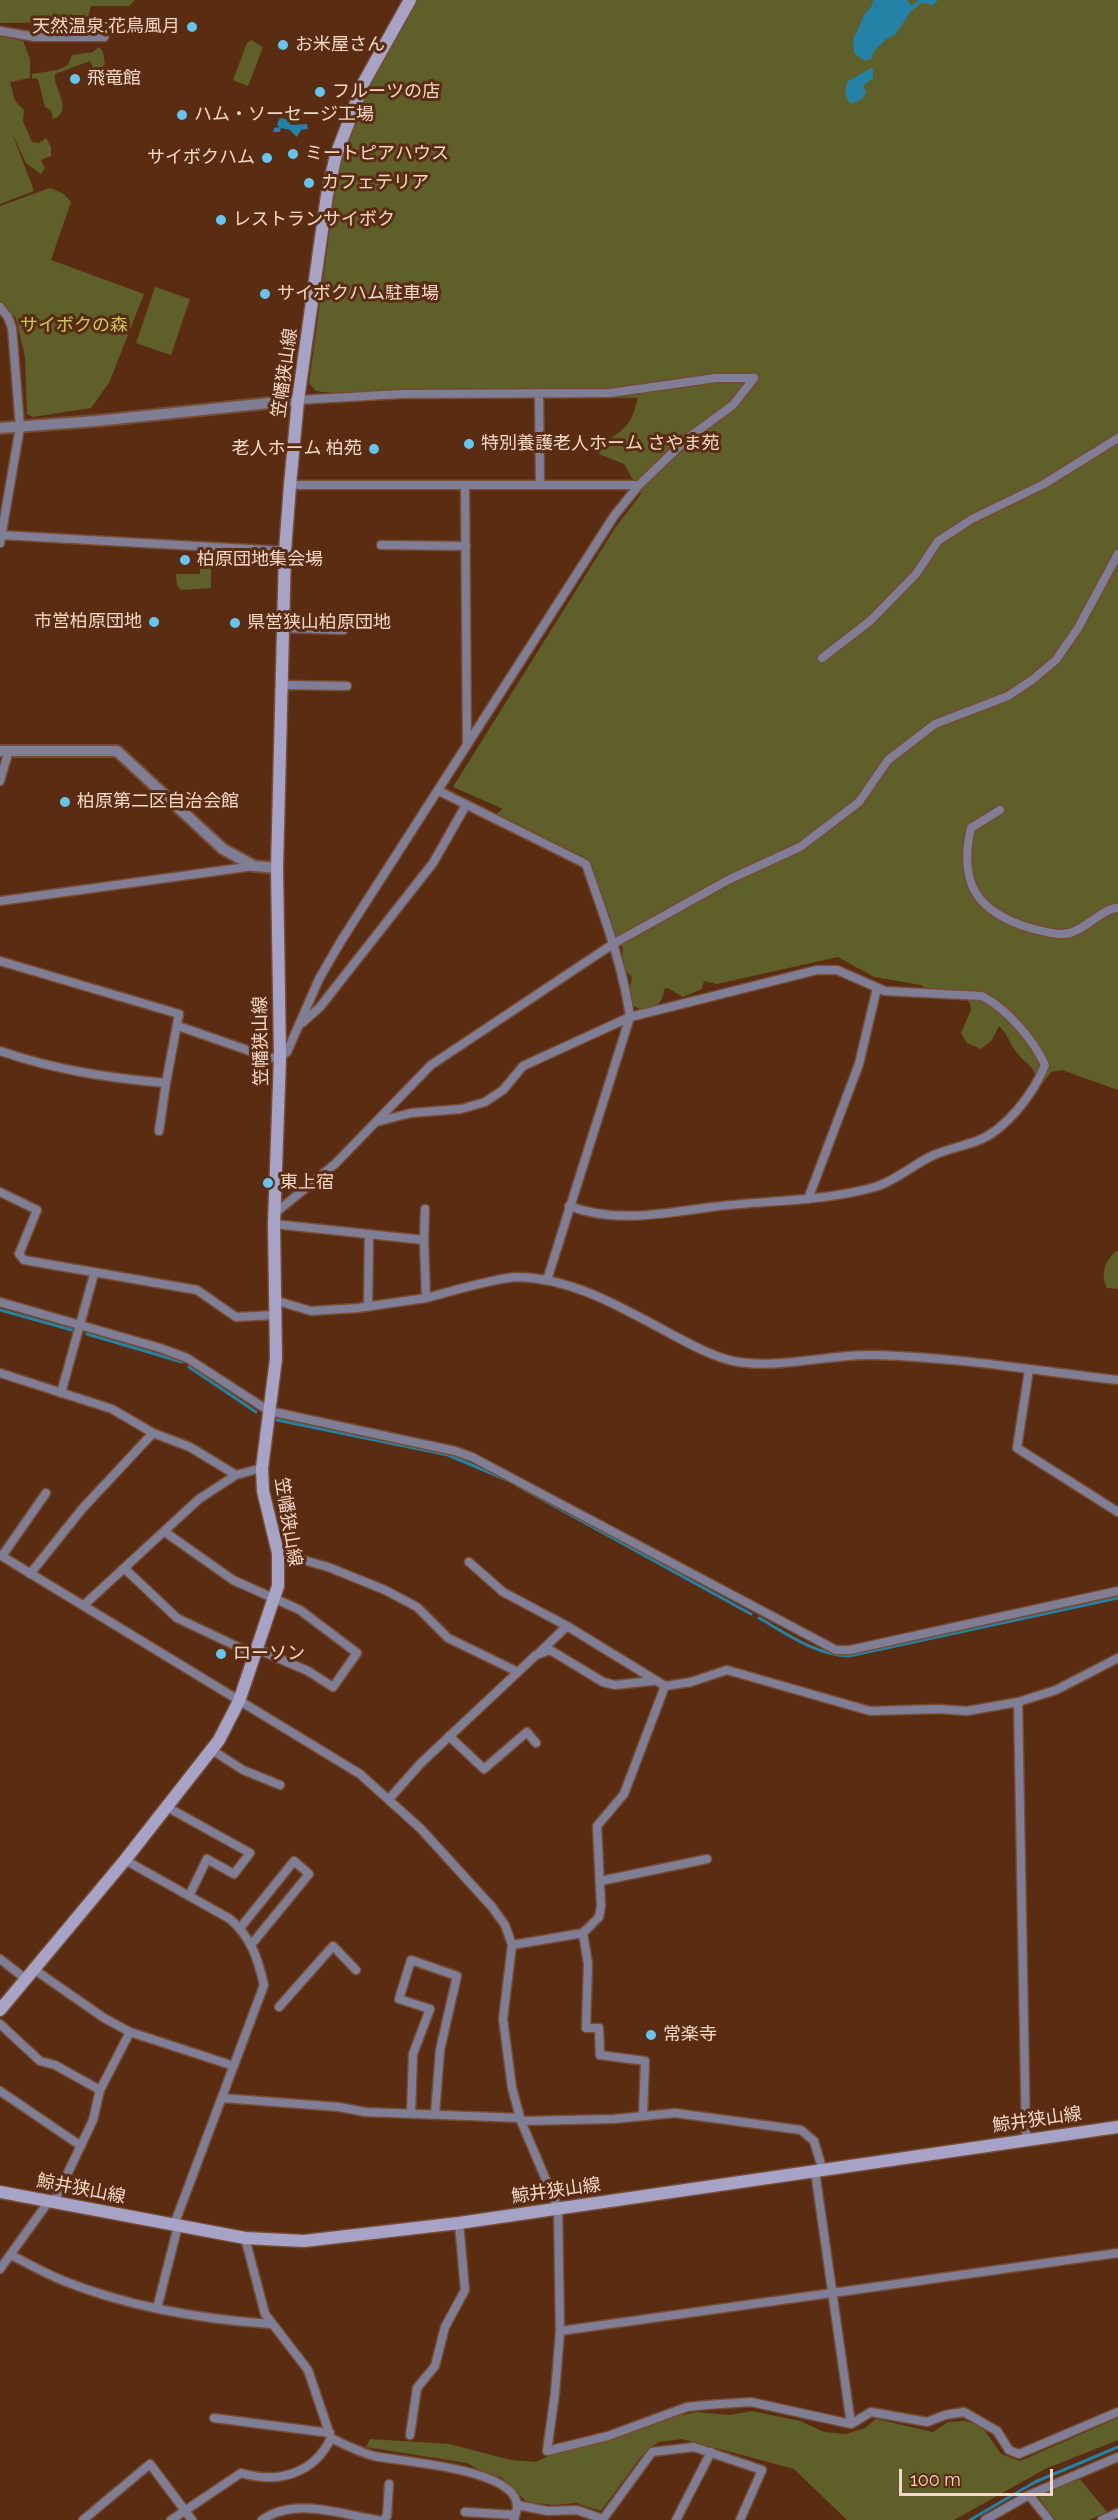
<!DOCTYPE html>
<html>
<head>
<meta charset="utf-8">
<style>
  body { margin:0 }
  #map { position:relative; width:1118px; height:2520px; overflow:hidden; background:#5a2d13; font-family:Raleway,sans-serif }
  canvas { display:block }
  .scale { position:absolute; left:899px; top:2469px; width:154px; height:27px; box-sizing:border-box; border:3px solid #f3d7c8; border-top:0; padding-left:8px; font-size:18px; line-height:21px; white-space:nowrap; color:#f3d7c8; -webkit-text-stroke:4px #5a2d13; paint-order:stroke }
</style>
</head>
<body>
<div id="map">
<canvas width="1118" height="2520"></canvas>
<div class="scale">100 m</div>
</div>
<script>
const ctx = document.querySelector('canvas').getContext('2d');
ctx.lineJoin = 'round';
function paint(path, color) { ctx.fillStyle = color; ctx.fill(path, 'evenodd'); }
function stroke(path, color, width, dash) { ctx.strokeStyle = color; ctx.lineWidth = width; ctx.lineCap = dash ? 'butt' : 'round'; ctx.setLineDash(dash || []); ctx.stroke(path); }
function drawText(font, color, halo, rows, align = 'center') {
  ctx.font = font + ' Raleway,"Noto Sans JP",sans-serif'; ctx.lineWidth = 6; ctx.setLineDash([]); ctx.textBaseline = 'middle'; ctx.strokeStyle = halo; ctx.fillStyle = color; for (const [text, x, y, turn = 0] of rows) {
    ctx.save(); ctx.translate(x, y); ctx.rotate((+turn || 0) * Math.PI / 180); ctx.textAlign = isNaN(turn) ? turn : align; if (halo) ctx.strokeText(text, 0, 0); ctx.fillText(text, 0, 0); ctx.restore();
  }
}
const green = new Path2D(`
  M 0,0 L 135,0 L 129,6 L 91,6 L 87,22 L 0,23 Z
  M 418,0 L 1118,0 L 1118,1090 L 1062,1070 L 1051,1072 L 1038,1089 L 1030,1084 L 1035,1074 C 1031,1064 1025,1063 1019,1055 C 1010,1046 1009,1035 999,1026 L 992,1040 L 981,1049 L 967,1043 L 961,1033 L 971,1010 L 970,1003 L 955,991 C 943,989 931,995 921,985 L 874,977 L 838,957 L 717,984 L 704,981 L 702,989 L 683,997 L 668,988 L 664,989 C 663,1005 655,1007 641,1010 L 632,1005 L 629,994 L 632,977 L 621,966 L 623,948 L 615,939 L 589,863 L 581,855 L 573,854 L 497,817 L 497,813 L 503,809 L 453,787 L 615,528 L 641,494 L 624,464 L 599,454 C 604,439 616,437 626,426 C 633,418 635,408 638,398 L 560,397 L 457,389 L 348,395 L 316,391 L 309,383 L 335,191 L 348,135 L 372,76 Z
  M 0,36 L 23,41 L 30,59 L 30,78 L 10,82 L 15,101 L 24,110 L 23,121 L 32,142 L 39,143 L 46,138 L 51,147 L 51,156 L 41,160 L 45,168 L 41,174 L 26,163 L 12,133 L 34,191 L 0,204 Z
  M 251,40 L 263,47 L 248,86 L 233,80 L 247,43 Z
  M 99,47 L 103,52 L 105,64 L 99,72 L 95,71 L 90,61 L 55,74 C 52,87 75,111 53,119 L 51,110 L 45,107 L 38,79 L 32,78 L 32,74 L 57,70 L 68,65 L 72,55 L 93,52 Z
  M 50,188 L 64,194 L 71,202 L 51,260 L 144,294 L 109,383 L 91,408 L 33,417 L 27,414 L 25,357 L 16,318 L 0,301 L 0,206 Z
  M 155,287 L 190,299 L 171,355 L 136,343 Z
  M 200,550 L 211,554 L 211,588 L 181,590 L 177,586 L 176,574 L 200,574 Z
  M 1118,1250 L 1118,1289 L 1107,1288 C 1100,1274 1105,1259 1118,1250 Z
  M 752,2411 L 800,2421 L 824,2432 L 846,2434 L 865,2428 L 876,2419 L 933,2432 L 948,2422 L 965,2421 L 981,2425 L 1001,2454 L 1020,2461 L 1118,2418 L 1118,2440 L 1045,2469 L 954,2520 L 847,2520 L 794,2469 L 682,2439 L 659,2442 L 651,2447 L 640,2458 L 601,2511 L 576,2503 L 554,2505 L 527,2502 L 501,2477 L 485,2473 L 467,2463 L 366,2447 L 370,2439 L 449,2444 L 511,2460 L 536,2462 L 559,2451 L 599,2443 L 671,2417 L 697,2412 L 730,2415 Z
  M 1079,2478 L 1107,2512 L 1089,2520 L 1055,2520 L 1039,2498 L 1040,2494 Z`);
const water = new Path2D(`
  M 873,0 L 908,0 L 911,6 L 919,0 L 938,0 L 933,5 L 921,3 L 911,11 L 895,35 L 886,39 L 874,51 L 871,59 L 865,61 L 854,53 L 853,38 C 862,26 859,18 872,6 Z
  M 871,68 L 873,69 L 873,78 L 863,86 L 866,93 C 863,99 858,103 850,103 L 845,94 L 847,82 Z
  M 280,118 L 286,119 L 291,125 L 307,124 L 308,129 L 301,130 L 297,137 L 290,130 L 281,128 L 280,132 L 273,132 L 274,128 L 279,127 L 277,124 Z`);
const stream = new Path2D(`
  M 0,1310 L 72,1330
  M 87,1334 L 182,1362
  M 189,1367 L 256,1412
  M 277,1420 L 448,1455 L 507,1480
  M 516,1485 L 751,1614
  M 759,1618 C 787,1634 816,1655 849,1656 L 1118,1598
  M 970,2520 L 1035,2482 L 1118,2447`);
const minor = new Path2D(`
  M 0,31 L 35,37 L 104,37
  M 0,307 L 8,317 L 12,328 L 20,427 L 0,543
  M 539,393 L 540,485
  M 298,400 L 401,394 L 610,393 L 716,378 L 754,378
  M 290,485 L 639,485
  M 465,486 L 467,743
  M 0,535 L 285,551
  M 381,545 L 466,546
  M 283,628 L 343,630
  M 822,658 L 870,621 L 916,574 L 938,541 L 972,519 L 1044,484 L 1118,438
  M 282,685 L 347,686
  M 0,781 L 9,750
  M 439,791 L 586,864 C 603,914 623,965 630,1017 L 547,1280
  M 1000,810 L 971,828 C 958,883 977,912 1030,928 C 1042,931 1058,936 1070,933 C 1087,928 1105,907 1118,908
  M 0,901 L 254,866
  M 0,961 L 179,1014 L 166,1083 C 109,1078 55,1070 0,1051
  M 302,1023 L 320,1007 L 433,863 L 466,805
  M 178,1026 L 270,1058 L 280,1057 L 287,1052 L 319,979 L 341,941 L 614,516 L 639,485 L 688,438 L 733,405 L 754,378
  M 376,1122 L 411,1113 L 461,1109 L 485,1102 L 503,1090 L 523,1066 L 630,1017 L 817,970 L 837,970 L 885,991 L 982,996 C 1007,1009 1033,1039 1045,1065 C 1034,1093 1006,1130 977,1141 C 963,1146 948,1149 934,1155 C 913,1164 898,1180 875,1187 C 822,1202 766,1200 712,1207 C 664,1213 617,1224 569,1206
  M 159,1131 L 166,1083
  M 0,1192 L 37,1210 L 19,1254 L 24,1260 L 197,1290 L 236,1317 L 275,1315
  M 808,1199 L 859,1064 L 877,988
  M 274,1214 L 335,1164 L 431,1065 L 613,944 L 730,879 L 800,847 L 859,802 L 888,760 L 935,724 L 1008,696 L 1032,680 L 1056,660 L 1078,628 L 1118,554
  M 274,1224 L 424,1240 L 426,1298 L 358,1308 L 311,1311 L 274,1300
  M 424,1240 L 425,1209
  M 426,1298 C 449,1292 498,1277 519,1277 C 575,1279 622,1308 671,1334 C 690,1344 711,1356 733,1361 C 779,1370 827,1354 874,1355 C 956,1357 1037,1371 1118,1380
  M 0,1302 L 160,1348 L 187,1358 L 269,1411 L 455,1451 L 472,1457 L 836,1650 L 850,1650 L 1118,1591
  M 368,1307 L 369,1234
  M 1029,1370 L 1017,1448 L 1118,1512
  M 0,1373 L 112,1409 L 153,1433 L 190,1447 L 236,1475
  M 61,1393 L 94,1274
  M 165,1532 L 233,1580 L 300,1610 L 357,1653 L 333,1687 L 308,1671 L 257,1649
  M 278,1553 L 328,1567 L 385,1590 L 417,1607 L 448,1638 L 518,1672
  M 0,1555 L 360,1774 L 421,1829 L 492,1907 L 505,1925 L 512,1945 L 503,2019 L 512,2088 L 521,2121 L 558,2208 L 560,2331 L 555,2393 L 547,2451 L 608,2436 L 687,2407 L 706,2405 L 751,2402 L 851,2424 L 871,2412 L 927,2422 L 945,2415 L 964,2412 L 997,2431 L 1009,2450 L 1019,2454 L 1118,2412
  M 2,1556 L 46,1493
  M 469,1562 L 503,1592 L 567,1626 L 665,1686 L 691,1682 L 727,1670 L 870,1711 L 938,1709 L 967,1711 L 1018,1702 L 1056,1690 L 1118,1658
  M 125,1569 L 177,1618 L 255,1655
  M 30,1574 L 82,1509 L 153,1433
  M 84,1605 L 199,1499 L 236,1475 L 262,1468
  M 539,1653 L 567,1626
  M 1018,1702 L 1026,2140
  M 449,1736 L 484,1769 L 527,1732 L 536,1743
  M 212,1750 L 243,1770 L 280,1785
  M 389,1799 L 421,1763 L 536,1655 L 550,1650 L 603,1682 L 615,1685 L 652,1681
  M 167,1807 L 250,1853 L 234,1874 L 207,1859 L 189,1896
  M 125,1860 L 230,1919 C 251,1937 258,1959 264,1985 L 174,2225
  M 600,1881 L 707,1859
  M 240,1928 L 294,1861 L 309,1874 L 251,1945
  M 583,1933 L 588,1964 L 586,2028 L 599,2028 L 600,2055 L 645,2061 L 643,2115
  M 512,1945 L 583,1933 L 599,1917 L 601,1906 L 597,1826 L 624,1794 L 665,1686
  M 0,1959 L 27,1980
  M 35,1970 L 104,2018 L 130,2032 L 234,2066
  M 279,2007 L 333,1946 L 356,1970
  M 0,2024 L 40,2061 L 55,2065 L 100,2090
  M 0,2091 L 81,2146
  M 222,2098 L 339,2107 L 365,2112 L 520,2118
  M 411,2114 L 413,2054 L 430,2009 L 399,1999 L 411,1960 L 457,1976 L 440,2050 L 435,2114
  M 521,2121 L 614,2119 L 675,2113 L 801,2130 L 814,2141 L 823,2171
  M 815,2171 L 851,2424
  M 54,2202 L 93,2120 L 100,2090 L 130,2032
  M 245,2238 L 265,2314 L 308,2370 L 331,2438 C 345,2445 359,2452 374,2456 C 401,2462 517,2468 517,2506 C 517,2511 515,2516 514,2520
  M 11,2255 C 29,2264 46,2274 64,2281 C 129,2307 201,2319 270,2324
  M 0,2269 L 49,2201
  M 157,2308 L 178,2226
  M 560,2331 L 1118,2253
  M 214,2418 L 330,2433
  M 410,2435 L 417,2388 L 435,2366 L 445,2327 L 465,2290 L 459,2223
  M 1029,2495 L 1049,2520
  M 517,2505 L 548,2511 L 577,2510 L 603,2519 L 652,2452 L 694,2447 L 762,2470 L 740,2520
  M 465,2512 L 515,2515
  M 83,2520 L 150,2464 L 192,2520
  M 171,2520 L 241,2473 C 278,2484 314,2474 331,2438
  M 262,2520 C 295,2497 339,2514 377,2520
  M 383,2520 L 387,2516 L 389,2484
  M 676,2520 L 711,2452
  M 985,2520 L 1029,2495 L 1118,2457
  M 1102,2520 L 1118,2513`);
const tertiary = new Path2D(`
  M 0,428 L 96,421 L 298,400
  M 0,751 L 117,751 L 223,849 L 254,866 L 277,868`);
const secondary = new Path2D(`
  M 0,2010 L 125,1860 L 219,1740 L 239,1701 L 278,1586 L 278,1553 L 263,1491 L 262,1468 L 276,1359 L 274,1224 L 280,1057 L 277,868 L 285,551 L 290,485 L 298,400 L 327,195 L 336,155 L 364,82 L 410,0
  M 0,2192 L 245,2238 L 304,2241 L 459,2223 L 1118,2127`);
const markers = [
  [192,27,6,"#65c5ee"],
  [283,45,6,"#65c5ee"],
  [75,79,6,"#65c5ee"],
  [320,92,6,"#65c5ee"],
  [182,115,6,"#65c5ee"],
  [293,154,6,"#65c5ee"],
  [267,158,6,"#65c5ee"],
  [309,183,6,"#65c5ee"],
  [221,220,6,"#65c5ee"],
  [265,294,6,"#65c5ee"],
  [469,444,6,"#65c5ee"],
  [374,449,6,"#65c5ee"],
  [185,560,6,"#65c5ee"],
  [154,622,6,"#65c5ee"],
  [235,623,6,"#65c5ee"],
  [65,802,6,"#65c5ee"],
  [268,1183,6,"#65c5ee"],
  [221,1654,6,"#65c5ee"],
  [651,2035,6,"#65c5ee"]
];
const poiNames = [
  ["天然温泉;花鳥風月",180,27,"right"],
  ["お米屋さん",295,45],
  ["飛竜館",87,79],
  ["フルーツの店",332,92],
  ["ハム・ソーセージ工場",194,115],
  ["ミートピアハウス",305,154],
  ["サイボクハム",255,158,"right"],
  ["カフェテリア",321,183],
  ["レストランサイボク",233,220],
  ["サイボクハム駐車場",277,294],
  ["特別養護老人ホーム さやま苑",481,444],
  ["老人ホーム 柏苑",362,449,"right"],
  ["柏原団地集会場",197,560],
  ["市営柏原団地",142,622,"right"],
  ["県営狭山柏原団地",247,623],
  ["柏原第二区自治会館",77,802],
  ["東上宿",280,1183],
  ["ローソン",233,1654],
  ["常楽寺",663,2035]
];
const parkNames = [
  ["サイボクの森",74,326]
];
const streetNames = [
  ["笠幡狭山線",285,373,-82],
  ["笠幡狭山線",261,1041,-91],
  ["笠幡狭山線",288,1522,81],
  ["鯨井狭山線",1037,2120,-8],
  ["鯨井狭山線",81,2189,11],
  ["鯨井狭山線",556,2191,-8]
];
paint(green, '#5f5f2a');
paint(water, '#2382a6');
stroke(stream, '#2382a6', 3);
stroke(minor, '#764c34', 11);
stroke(tertiary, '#764c34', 14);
stroke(secondary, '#764c34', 15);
stroke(minor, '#7f7e94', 8);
stroke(tertiary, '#7f7e94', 10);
stroke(secondary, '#a6a3c6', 12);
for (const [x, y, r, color] of markers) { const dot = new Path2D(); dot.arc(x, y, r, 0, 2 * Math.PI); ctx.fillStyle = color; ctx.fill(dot); stroke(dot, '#5a2d13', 2); }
drawText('18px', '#f3d7c8', '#5a2d13', poiNames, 'left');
drawText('18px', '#c9c95d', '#5a2d13', parkNames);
drawText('18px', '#f3d7c8', '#5a2d13', streetNames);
</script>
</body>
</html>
